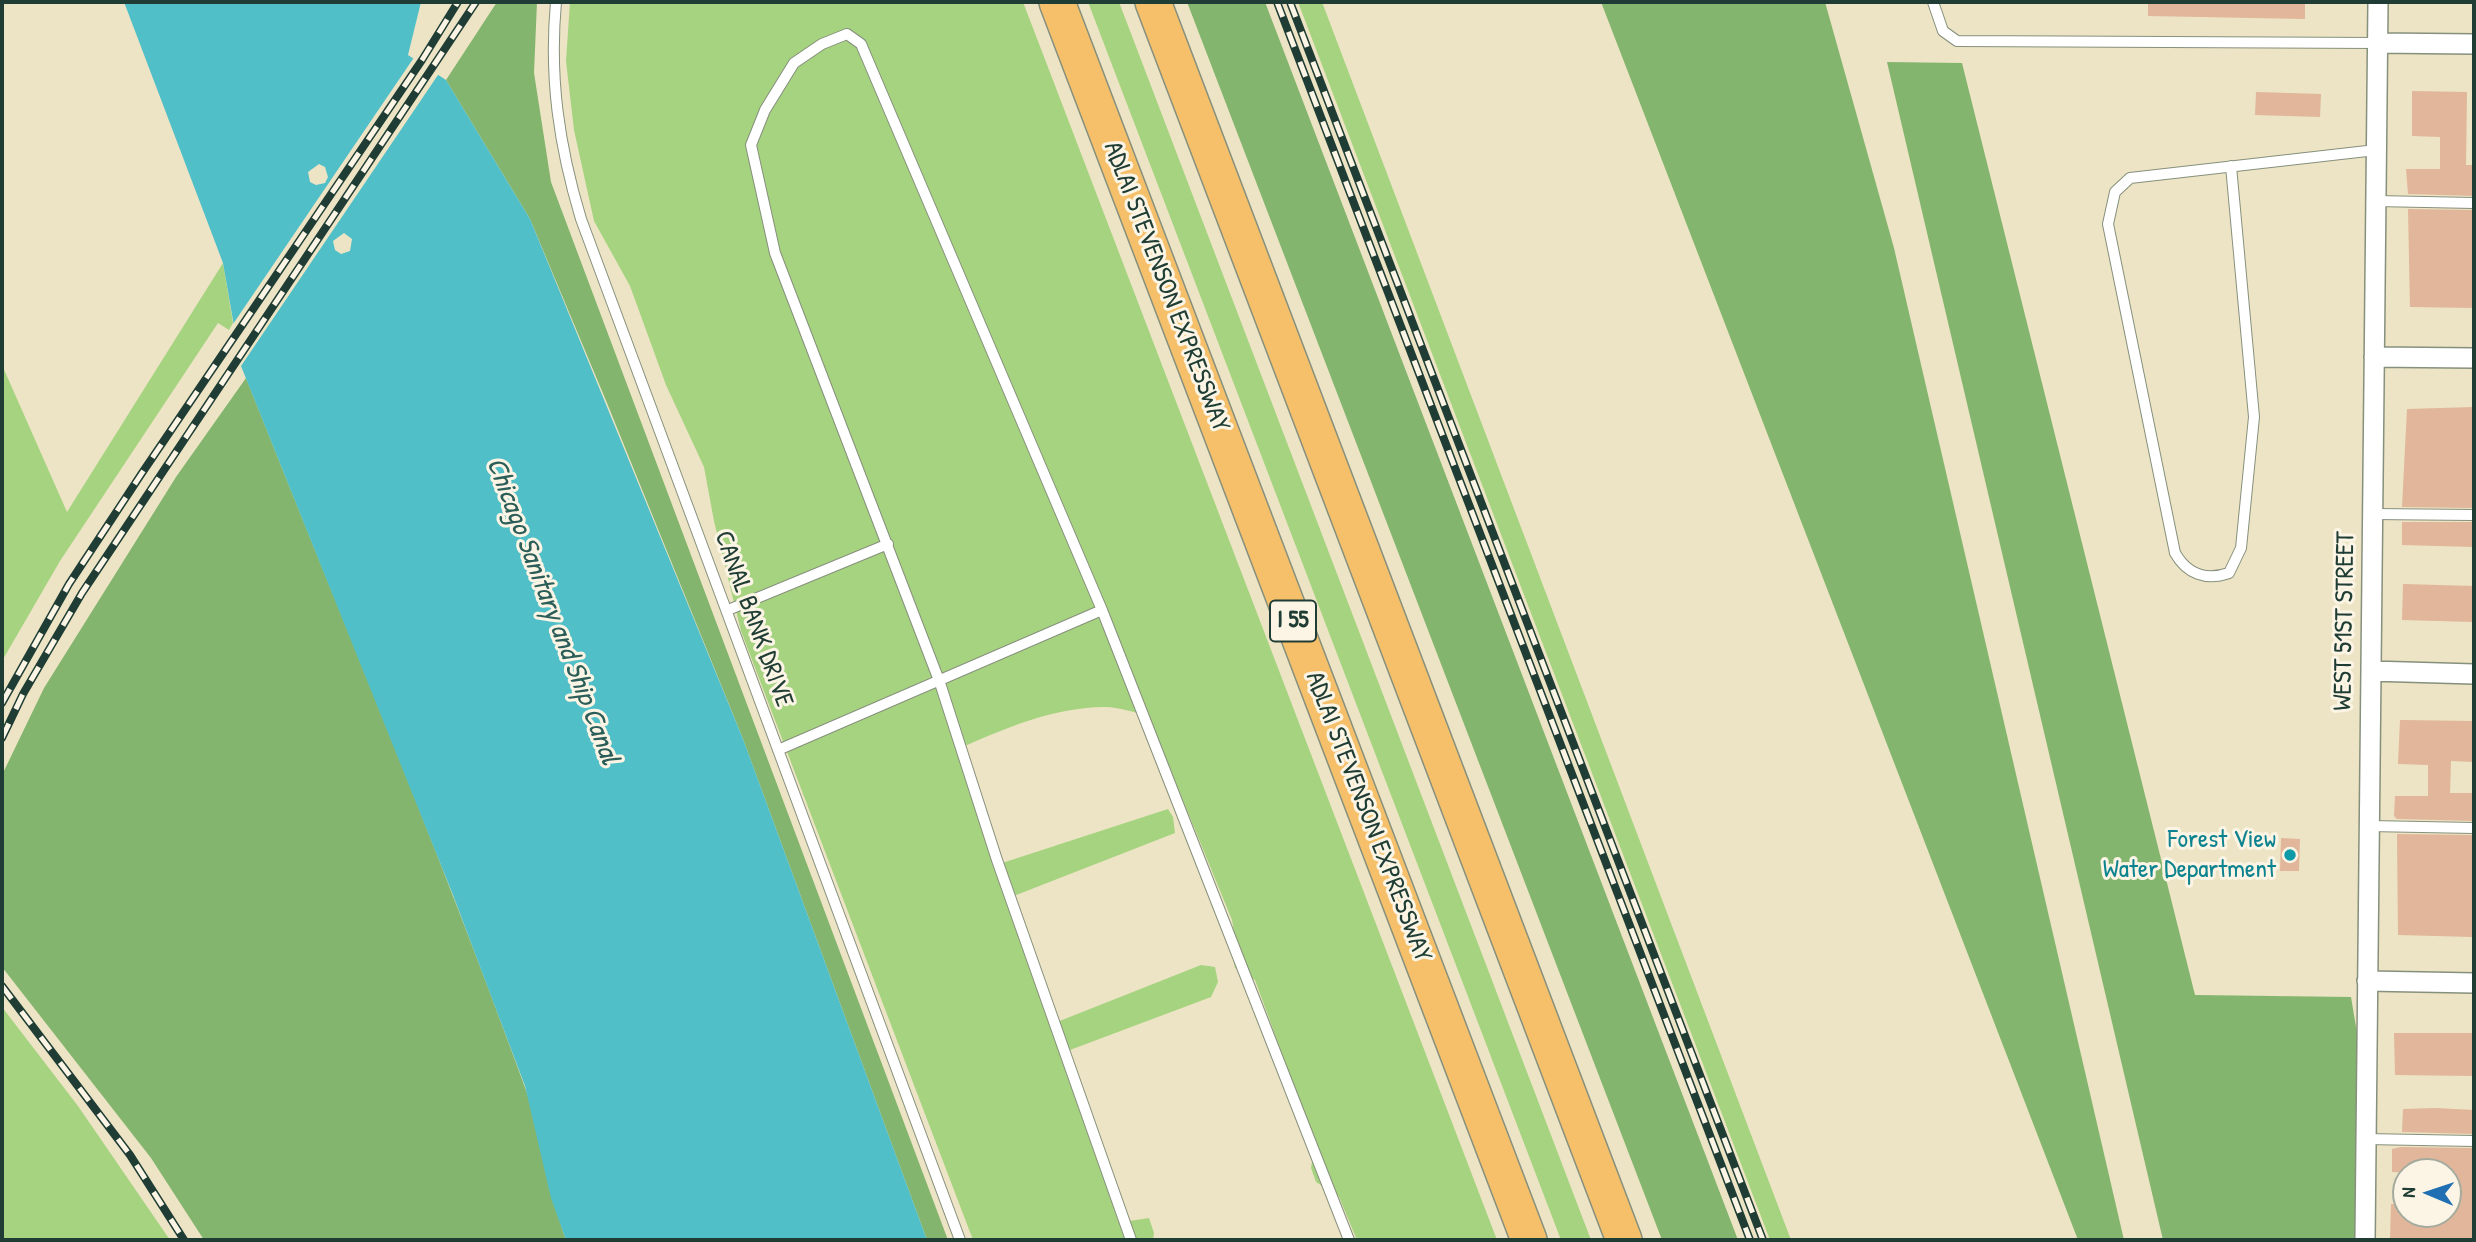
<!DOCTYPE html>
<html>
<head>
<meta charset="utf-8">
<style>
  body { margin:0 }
  #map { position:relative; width:2476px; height:1242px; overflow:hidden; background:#ece4c4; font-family:"Patrick Hand",sans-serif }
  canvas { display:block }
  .frame { position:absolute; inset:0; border:4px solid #1f3d34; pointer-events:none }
  .north { position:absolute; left:2392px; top:1158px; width:70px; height:70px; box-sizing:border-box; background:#fcf5e5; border:2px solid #a4ab9e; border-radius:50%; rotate:272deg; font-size:19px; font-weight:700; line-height:28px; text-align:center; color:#1f3d34 }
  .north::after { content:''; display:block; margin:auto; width:24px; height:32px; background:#1f6fb2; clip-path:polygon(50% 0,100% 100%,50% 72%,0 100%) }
</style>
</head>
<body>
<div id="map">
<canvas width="2476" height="1242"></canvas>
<div class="frame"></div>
<div class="north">N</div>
</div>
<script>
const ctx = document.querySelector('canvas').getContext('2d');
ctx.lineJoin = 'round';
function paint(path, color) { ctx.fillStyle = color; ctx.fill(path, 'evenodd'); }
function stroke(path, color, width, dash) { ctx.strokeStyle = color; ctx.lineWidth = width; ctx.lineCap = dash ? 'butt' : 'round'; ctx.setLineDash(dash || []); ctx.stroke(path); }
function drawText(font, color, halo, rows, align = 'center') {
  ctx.font = font + ' "Patrick Hand",sans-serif'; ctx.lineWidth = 6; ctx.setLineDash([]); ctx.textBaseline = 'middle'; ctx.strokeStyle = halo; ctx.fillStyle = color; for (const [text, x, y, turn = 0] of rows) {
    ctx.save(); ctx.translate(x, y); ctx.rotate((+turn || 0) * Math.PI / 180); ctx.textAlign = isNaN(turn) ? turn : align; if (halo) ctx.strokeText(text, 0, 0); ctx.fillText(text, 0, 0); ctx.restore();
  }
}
const green = new Path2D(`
  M 570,2 L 1023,2 L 1497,1240 L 1357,1240 L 1339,1197 L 1316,1182 L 1311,1168 L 1315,1144 L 1255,980 L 1235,968 C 1231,951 1236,937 1232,920 L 1148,715 C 1134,713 1119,707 1105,707 C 1054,707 1003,729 958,749 L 996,865 L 1168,809 L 1173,817 L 1175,833 L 1006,899 L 1052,1024 L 1201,965 L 1215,967 L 1218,982 L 1211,997 L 1062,1053 L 1123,1222 L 1149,1218 L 1154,1233 L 1153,1240 L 973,1240 L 741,631 L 714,521 L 704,467 L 666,385 L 630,286 L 594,221 L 574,130 L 566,61 Z
  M 1088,2 L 1119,2 L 1591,1240 L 1561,1240 Z
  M 1298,2 L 1322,2 L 1791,1240 L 1770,1240 Z
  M 223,263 L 233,323 L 229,330 L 218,323 L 60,561 L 2,661 L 2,365 L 67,512 Z
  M 2,1007 L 78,1106 L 170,1240 L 2,1240 Z`);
const forest = new Path2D(`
  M 497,2 L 537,2 L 534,73 L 551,182 L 948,1240 L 927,1240 L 743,739 L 607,403 L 530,219 L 446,80 Z
  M 1187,2 L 1265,2 L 1738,1240 L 1662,1240 Z
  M 1601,2 L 1825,2 L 1894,248 L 2124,1240 L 2078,1240 Z
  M 1887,62 L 1962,63 L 2195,995 L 2351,997 L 2357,1033 L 2356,1240 L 2163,1240 Z
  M 246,378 C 339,612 437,845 523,1082 C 542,1133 548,1189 566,1240 L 204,1240 L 151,1158 L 2,967 L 2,775 L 44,688 L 176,477 Z`);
const water = new Path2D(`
  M 124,2 L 421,2 L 408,55 L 446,80 L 530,219 L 743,739 L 927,1240 L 566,1240 L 551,1198 L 525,1086 L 453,895 L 241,366 L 223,263 ZM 319,164 L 325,167 L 328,177 L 325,183 L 316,185 L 310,182 L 308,172 ZM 335,200 L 340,216 L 331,225 L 316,219 L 317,202 ZM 344,233 L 352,239 L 350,251 L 341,254 L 335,250 L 333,241 Z`);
const pier = new Path2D(`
  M 415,56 L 440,72 L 241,366 L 237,363 L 231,327 ZM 329,202 L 335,205 L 337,215 L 330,221 L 324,221 L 317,211 L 320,204 Z`);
const building = new Path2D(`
  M 2148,2 L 2305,2 L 2305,19 L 2148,16 Z
  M 2412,91 L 2467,92 L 2466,165 L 2474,165 L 2474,196 L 2408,194 L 2406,169 L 2440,169 L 2440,137 L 2412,136 Z
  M 2256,92 L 2321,94 L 2320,117 L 2255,115 Z
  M 2408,209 L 2474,210 L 2474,308 L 2410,307 Z
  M 2474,407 L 2474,508 L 2402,507 L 2407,409 Z
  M 2402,522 L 2474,522 L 2474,547 L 2402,545 Z
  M 2403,584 L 2474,586 L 2474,622 L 2402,620 Z
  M 2400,720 L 2474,721 L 2474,762 L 2451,761 L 2450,793 L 2474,793 L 2473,821 L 2397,819 L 2394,816 L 2395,796 L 2428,796 L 2428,765 L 2398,764 Z
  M 2397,834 L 2473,835 L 2472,937 L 2398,935 Z
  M 2281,838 L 2300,839 L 2299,871 L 2280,871 Z
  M 2394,1033 L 2474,1033 L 2474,1076 L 2395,1075 Z
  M 2436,1108 L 2474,1110 L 2474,1134 L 2402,1132 L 2403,1109 Z
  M 2401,1147 L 2474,1148 L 2474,1240 L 2390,1240 L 2391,1204 L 2406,1204 L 2406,1214 L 2452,1214 L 2452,1175 L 2392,1172 L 2392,1149 Z`);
const service = new Path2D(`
  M 556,2 C 549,78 559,146 581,219 L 960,1240
  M 1933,2 L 1943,31 L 1957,41 L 2377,43
  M 2231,166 L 2254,417 L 2241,548 L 2229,573 C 2206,581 2187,574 2175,553 L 2108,224 L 2115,192 L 2130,178 L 2376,150
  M 2376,201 L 2474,203
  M 2372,514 L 2474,515
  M 728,610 L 888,544
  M 778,750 L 1102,610
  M 2369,826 L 2474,828
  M 2366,1139 L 2474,1141
  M 1131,1240 L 997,860 L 940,683 L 775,253 L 751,145 L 765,110 L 794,63 L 822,44 L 847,34 L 861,44 L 1102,610 L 1349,1240`);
const minor = new Path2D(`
  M 2377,43 L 2474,44
  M 2374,357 L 2474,358
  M 2371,671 L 2474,674
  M 2367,981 L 2474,983
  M 2365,1240 L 2378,2`);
const motorway = new Path2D(`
  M 1057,2 L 1529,1240
  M 1153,2 L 1624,1240`);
const rail = new Path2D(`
  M 1277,2 L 1750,1240
  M 1290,2 L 1763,1240
  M 2,703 L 69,584 L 142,473 L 422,60 L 458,2
  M 2,738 L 23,694 L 82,593 L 476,2
  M 2,986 L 130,1155 L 184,1240`);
const markers = [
  [2290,855,7,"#0f9aa8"]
];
const shields = [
  [1293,621,46]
];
const shieldNames = [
  ["I 55",1293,621]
];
const streetNames = [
  ["ADLAI STEVENSON EXPRESSWAY",1166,287,69],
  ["CANAL BANK DRIVE",753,619,70],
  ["WEST 51ST STREET",2345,621,-89],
  ["ADLAI STEVENSON EXPRESSWAY",1368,817,69]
];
const cultureNames = [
  ["Forest View",2276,840],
  ["Water Department",2276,870]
];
const waterNames = [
  ["Chicago Sanitary and Ship Canal",552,611,69]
];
paint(green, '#a6d380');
paint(forest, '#84b56e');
paint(water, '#51bfc8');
paint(pier, '#ece4c4');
paint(building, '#e1b69a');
stroke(service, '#86907c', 12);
stroke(minor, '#86907c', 22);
stroke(motorway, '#86907c', 38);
stroke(service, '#fff', 10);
stroke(minor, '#fff', 19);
stroke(motorway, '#f6c06b', 35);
stroke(rail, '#1f3d34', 8);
stroke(rail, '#fcf5e5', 5, [16]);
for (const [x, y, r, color] of markers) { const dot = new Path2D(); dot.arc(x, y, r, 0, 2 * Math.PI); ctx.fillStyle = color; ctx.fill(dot); stroke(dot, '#fcf5e5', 2.5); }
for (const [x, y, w] of shields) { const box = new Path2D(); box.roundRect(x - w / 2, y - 20.5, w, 41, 5); ctx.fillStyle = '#fcf5e5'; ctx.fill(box); stroke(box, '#1f3d34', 2); }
drawText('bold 24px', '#1f3d34', null, shieldNames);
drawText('26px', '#1f3d34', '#fcf5e5', streetNames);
drawText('26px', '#0d838f', '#fcf5e5', cultureNames, 'right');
drawText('italic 28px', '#2c5e59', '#fcf5e5', waterNames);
</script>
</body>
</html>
